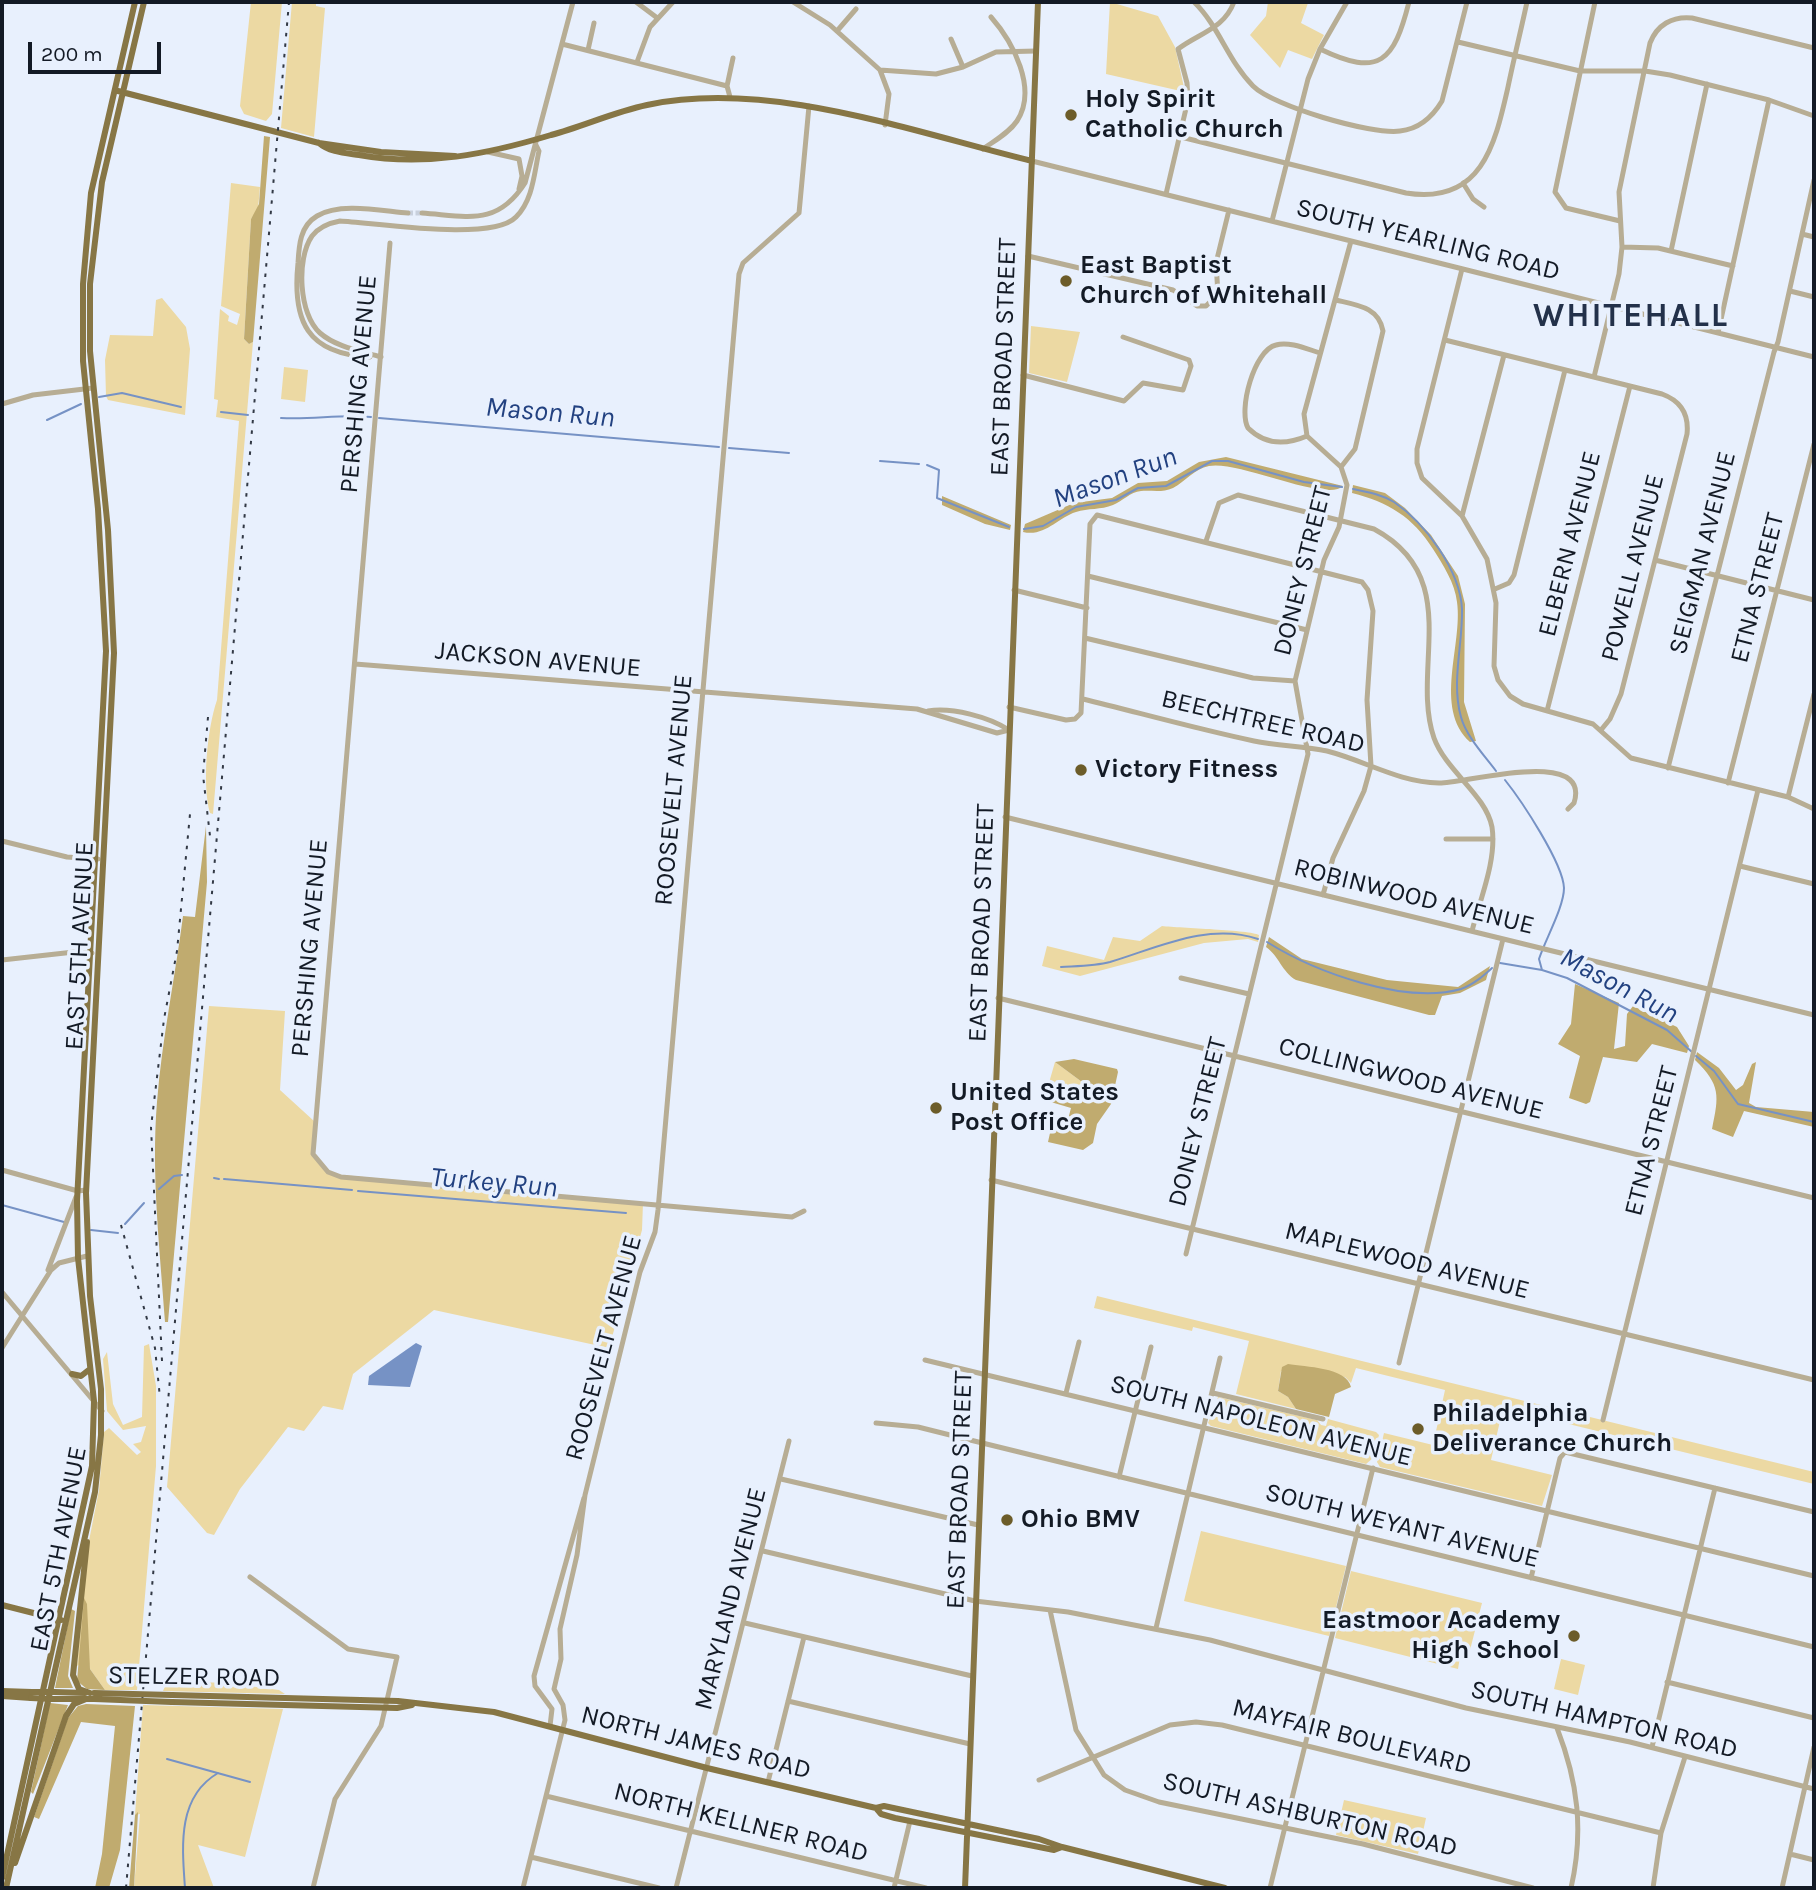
<!DOCTYPE html>
<html>
<head>
<meta charset="utf-8">
<style>
  body { margin:0 }
  #map { position:relative; width:1816px; height:1890px; overflow:hidden; background:#e8f0fd; font-family:Karla,sans-serif }
  canvas { display:block }
  .frame { position:absolute; inset:0; border:4px solid #131a25; pointer-events:none }
  .scale { position:absolute; left:28px; top:42px; width:133px; height:32px; box-sizing:border-box; border:4px solid #131a25; border-top:0; padding-left:9px; font-size:21px; line-height:24px; white-space:nowrap; color:#131a25; -webkit-text-stroke:5px #e8f0fd; paint-order:stroke }
</style>
</head>
<body>
<div id="map">
<canvas width="1816" height="1890"></canvas>
<div class="frame"></div>
<div class="scale">200 m</div>
</div>
<script>
const ctx = document.querySelector('canvas').getContext('2d');
ctx.lineJoin = 'round';
function paint(path, color) { ctx.fillStyle = color; ctx.fill(path, 'evenodd'); }
function stroke(path, color, width, dash) { ctx.strokeStyle = color; ctx.lineWidth = width; ctx.lineCap = dash ? 'butt' : 'round'; ctx.setLineDash(dash || []); ctx.stroke(path); }
function drawText(font, color, halo, rows, align = 'center') {
  ctx.font = font + ' Karla,sans-serif'; ctx.lineWidth = 7; ctx.setLineDash([]); ctx.textBaseline = 'middle'; ctx.strokeStyle = halo; ctx.fillStyle = color; for (const [text, x, y, turn = 0] of rows) {
    ctx.save(); ctx.translate(x, y); ctx.rotate((+turn || 0) * Math.PI / 180); ctx.textAlign = isNaN(turn) ? turn : align; if (halo) ctx.strokeText(text, 0, 0); ctx.fillText(text, 0, 0); ctx.restore();
  }
}
const green = new Path2D(`
  M 251,2 L 282,2 L 272,114 L 266,121 L 244,114 L 240,106 Z
  M 292,2 L 316,2 L 316,6 L 325,8 L 314,137 L 281,128 Z
  M 1110,2 L 1158,16 L 1175,47 L 1185,92 L 1106,74 Z
  M 1268,2 L 1308,3 L 1301,23 L 1324,35 L 1312,59 L 1288,50 L 1280,68 L 1250,35 L 1266,16 Z
  M 231,183 L 260,187 L 258,209 L 251,219 L 244,339 L 249,344 L 253,342 L 213,814 L 210,813 C 202,785 207,729 217,700 L 239,421 L 216,417 L 218,400 L 214,399 L 220,309 L 229,316 L 228,321 L 237,325 L 240,314 L 221,306 Z
  M 162,298 L 186,327 L 190,349 L 185,415 L 108,400 L 106,396 L 105,360 L 110,335 L 153,336 L 156,300 Z
  M 1031,326 L 1080,332 L 1067,382 L 1029,373 Z
  M 284,367 L 308,370 L 305,402 L 281,399 Z
  M 1162,926 C 1180,928 1250,930 1259,935 L 1258,942 L 1248,939 L 1204,943 L 1080,976 L 1042,966 L 1047,946 L 1104,960 L 1113,937 L 1140,941 Z
  M 209,1006 L 285,1011 L 280,1090 L 314,1121 L 312,1150 L 332,1174 L 643,1203 L 642,1230 L 609,1348 L 434,1310 L 353,1374 L 343,1410 L 323,1406 L 304,1431 L 288,1427 L 240,1489 L 214,1535 L 207,1533 L 167,1487 Z
  M 1055,1062 L 1082,1082 L 1078,1096 L 1055,1096 L 1044,1100 Z
  M 1097,1296 L 1814,1472 L 1814,1484 L 1503,1408 L 1491,1460 L 1552,1475 L 1542,1506 L 1380,1467 L 1377,1462 L 1384,1433 L 1433,1445 L 1445,1390 L 1356,1368 L 1351,1383 L 1345,1377 L 1281,1371 L 1278,1391 L 1288,1397 L 1296,1409 L 1236,1394 L 1249,1341 L 1193,1327 L 1192,1331 L 1094,1308 Z
  M 149,1344 L 156,1386 L 156,1466 L 137,1690 L 105,1690 L 90,1669 L 88,1658 L 77,1666 L 87,1551 L 99,1490 L 104,1432 L 109,1428 L 137,1455 L 141,1452 L 133,1444 L 141,1442 L 146,1426 L 123,1430 L 107,1411 L 103,1359 L 107,1352 L 113,1404 L 123,1425 L 142,1417 L 144,1346 Z
  M 1218,1397 L 1317,1420 L 1321,1425 L 1326,1426 L 1328,1419 L 1376,1432 L 1379,1435 L 1373,1458 L 1366,1464 L 1211,1426 L 1208,1423 Z
  M 1201,1531 L 1346,1566 L 1329,1636 L 1184,1601 Z
  M 1351,1571 L 1482,1603 L 1469,1654 L 1460,1657 L 1458,1669 L 1335,1638 Z
  M 1561,1659 L 1585,1665 L 1578,1695 L 1554,1689 Z
  M 169,1677 L 173,1677 L 173,1681 L 226,1683 L 279,1690 L 285,1694 L 163,1691 Z
  M 143,1705 L 283,1709 L 245,1857 L 198,1845 L 214,1888 L 134,1888 L 140,1814 L 135,1815 Z
  M 1344,1800 L 1426,1818 L 1418,1854 L 1336,1835 Z`);
const forest = new Path2D(`
  M 264,136 L 270,137 L 253,342 L 249,344 L 244,339 L 251,219 L 259,204 Z
  M 1226,457 L 1343,486 C 1327,503 1238,460 1209,466 C 1194,469 1186,481 1173,488 C 1162,493 1152,490 1141,491 C 1130,492 1123,501 1113,505 C 1101,510 1088,508 1076,512 C 1057,518 1045,537 1023,532 L 1025,524 L 1074,503 L 1112,498 L 1138,483 L 1167,481 L 1199,462 Z
  M 1353,485 L 1385,493 L 1405,508 L 1431,535 L 1458,576 L 1465,604 L 1464,702 L 1476,741 L 1470,742 C 1433,708 1463,645 1457,602 C 1455,583 1443,565 1433,549 C 1413,517 1388,502 1352,493 Z
  M 942,496 L 1011,525 L 1010,530 L 985,524 L 942,505 Z
  M 206,826 L 207,882 L 168,1322 L 165,1322 C 160,1249 151,1175 157,1102 C 162,1039 175,978 183,916 L 195,917 Z
  M 1269,937 L 1302,959 L 1387,980 L 1458,987 L 1490,966 L 1486,980 L 1460,993 L 1442,996 L 1435,1015 L 1429,1015 L 1296,980 C 1282,972 1279,956 1266,947 Z
  M 1575,984 L 1619,1003 L 1614,1049 L 1625,1046 L 1627,1014 L 1633,1006 L 1677,1027 L 1689,1046 L 1687,1053 L 1652,1044 L 1637,1062 L 1603,1057 L 1590,1102 L 1586,1104 L 1569,1098 L 1580,1056 L 1558,1044 L 1571,1024 Z
  M 1697,1052 L 1719,1068 L 1736,1090 L 1743,1085 L 1752,1064 L 1756,1062 L 1749,1103 L 1756,1107 L 1814,1112 L 1814,1127 L 1744,1111 L 1733,1137 L 1712,1129 C 1719,1096 1721,1085 1695,1060 Z
  M 1074,1059 L 1117,1069 L 1118,1072 L 1111,1104 L 1097,1124 L 1093,1143 L 1083,1150 L 1048,1142 L 1052,1124 L 1066,1127 L 1071,1108 L 1044,1100 L 1055,1096 L 1078,1096 L 1082,1082 L 1055,1062 Z
  M 1288,1364 C 1305,1367 1347,1367 1351,1387 L 1335,1394 L 1329,1417 L 1296,1409 L 1288,1397 L 1278,1391 L 1282,1367 Z
  M 84,1598 L 87,1604 L 90,1669 L 105,1690 L 87,1689 L 77,1681 Z
  M 71,1609 L 75,1611 L 68,1676 L 73,1688 L 55,1688 Z
  M 50,1703 L 68,1705 L 33,1794 L 31,1792 Z
  M 86,1704 L 135,1706 L 120,1850 L 109,1888 L 95,1888 L 102,1854 L 115,1726 L 81,1722 L 39,1819 L 34,1817 L 68,1718 L 78,1706 Z
  M 138,1812 L 134,1888 L 129,1888 L 135,1815 Z`);
const water = new Path2D(`
  M 416,1343 L 422,1346 L 410,1387 L 368,1385 L 369,1376 Z`);
const stream = new Path2D(`
  M 99,397 L 122,393 L 181,407
  M 221,412 L 248,415
  M 281,418 C 312,420 340,414 371,417
  M 379,418 L 719,447
  M 47,420 L 81,404
  M 729,448 L 789,453
  M 880,461 L 919,464
  M 927,465 L 939,470 L 937,498 L 1009,527
  M 1353,489 C 1367,492 1381,494 1394,502 C 1425,523 1460,570 1462,609 C 1463,644 1451,682 1461,717 C 1466,736 1484,755 1496,771
  M 1024,529 L 1043,526 L 1076,507 L 1116,500 L 1138,488 L 1166,486 L 1212,461 L 1228,461 L 1304,482 L 1342,487
  M 1505,780 C 1521,800 1563,863 1564,888 C 1564,907 1545,940 1539,959 L 1542,970 L 1567,978 L 1667,1030 L 1692,1052
  M 1267,942 C 1315,972 1405,1005 1461,989 C 1473,985 1483,976 1492,968
  M 1500,963 L 1542,970
  M 1061,967 C 1077,966 1095,966 1110,962 C 1157,948 1208,922 1258,939
  M 1696,1056 L 1714,1071 L 1738,1104 L 1814,1122
  M 214,1178 L 219,1179
  M 224,1179 L 352,1190
  M 159,1189 L 174,1176 L 182,1175
  M 358,1191 L 626,1213
  M 2,1205 L 64,1222
  M 125,1224 L 144,1203
  M 91,1230 L 118,1233
  M 167,1759 L 250,1782
  M 185,1888 C 182,1846 177,1797 218,1773`);
const minorTunnel = new Path2D(`
  M 408,213 L 422,213`);
const minor = new Path2D(`
  M 636,2 L 656,17
  M 793,2 L 830,25 L 880,70 L 936,74 L 963,67 L 996,52 L 1036,51
  M 1194,2 C 1219,26 1228,61 1253,86 C 1273,106 1371,135 1400,131 C 1419,129 1433,116 1442,101 L 1467,2
  M 1595,2 L 1555,192 L 1566,208 L 1620,221
  M 837,31 L 856,9
  M 951,39 L 963,67
  M 1458,42 L 1580,71 L 1645,71 L 1670,75 L 1769,100 L 1814,116
  M 562,44 L 727,86
  M 1320,49 C 1380,78 1394,61 1409,2
  M 588,50 L 594,23
  M 637,62 L 650,27 L 673,2
  M 880,70 L 889,94 L 885,125
  M 730,97 L 727,86 L 733,58
  M 1181,137 L 1406,193 C 1482,205 1495,144 1508,87 C 1514,58 1521,30 1527,2
  M 983,149 C 994,141 1009,133 1017,121 C 1038,89 1013,42 991,17
  M 488,152 L 519,159 L 522,176 L 519,189
  M 1032,161 L 1814,357
  M 1463,183 L 1473,199 L 1484,207
  M 1166,194 L 1188,100 L 1187,83 L 1178,49 C 1199,33 1224,29 1234,2
  M 422,213 C 467,216 497,227 525,183 L 573,2
  M 1272,221 L 1308,79 L 1320,49 L 1347,2
  M 1802,234 L 1814,237
  M 390,243 L 313,1154 L 328,1172 L 341,1177 L 792,1217 L 804,1211
  M 1622,247 L 1658,248 L 1733,266
  M 1671,251 L 1707,84
  M 1028,256 L 1173,290 L 1197,306 L 1206,306 L 1218,294 L 1216,263 L 1229,210
  M 1462,269 L 1417,449 L 1417,463 L 1422,478 L 1462,516 L 1487,559 L 1496,603 L 1494,666 L 1498,680 L 1510,696 L 1523,704 L 1593,724 L 1631,758 L 1788,797 L 1814,809
  M 1790,291 L 1814,297
  M 1336,300 C 1357,305 1379,307 1383,331 L 1355,449 L 1341,467
  M 1718,333 L 1769,100
  M 1445,340 L 1662,394 C 1681,401 1689,415 1687,434 L 1621,694 L 1610,719 L 1601,730
  M 370,357 C 307,354 292,321 298,263 C 299,245 300,226 317,216 C 340,202 382,211 408,213
  M 381,357 C 361,351 336,347 320,333 C 299,315 296,259 312,236 C 319,227 329,223 340,221 C 377,223 492,242 516,217 C 533,200 534,174 539,151 L 536,145
  M 1023,375 L 1124,401 L 1143,383 L 1183,390 L 1191,366 L 1189,360 L 1123,337
  M 1594,377 L 1619,274 L 1622,247 L 1619,192 L 1650,43 C 1657,25 1672,16 1692,18 L 1814,48
  M 2,404 L 33,395 L 93,388
  M 1307,436 C 1286,445 1265,445 1248,428 C 1238,410 1254,350 1276,345 C 1289,341 1307,349 1320,353
  M 1462,516 L 1504,355
  M 1206,541 L 1219,503 L 1238,495 L 1374,529 C 1465,578 1410,668 1434,738 C 1446,771 1486,795 1492,827 C 1497,860 1480,899 1472,931
  M 1655,560 L 1814,600
  M 1088,576 L 1307,630
  M 1495,589 L 1509,583 L 1514,575 L 1565,370
  M 1014,590 L 1087,608
  M 1085,638 L 1253,678 L 1295,681
  M 355,664 L 917,709 L 997,733 L 1009,730
  M 1083,699 C 1140,713 1197,729 1254,741 C 1278,746 1303,746 1327,751 C 1366,761 1398,782 1439,783 C 1463,784 1592,746 1574,803 L 1568,809
  M 1009,707 L 1066,720 L 1075,719 L 1081,713 L 1090,524 L 1097,515 L 1362,582 L 1368,590 L 1373,611 L 1367,700 L 1371,766 L 1364,791 L 1333,858 L 1323,895
  M 928,711 C 952,707 989,717 1009,730
  M 1547,711 L 1630,386
  M 1668,768 L 1774,352 L 1778,342 L 1814,180
  M 1728,783 L 1814,444
  M 1788,797 L 1814,694
  M 1005,817 L 1814,1015
  M 1446,839 L 1493,839
  M 2,841 L 67,857 L 98,859
  M 1740,866 L 1814,884
  M 2,960 L 74,952 L 92,953
  M 1181,978 L 1249,994
  M 998,998 L 1814,1198
  M 2,1170 L 78,1191 L 86,1190
  M 991,1180 L 1814,1380
  M 1186,1254 L 1308,754 L 1295,681 L 1324,560 L 1339,527 L 1347,485 L 1341,467 L 1307,436 L 1304,414 L 1351,241
  M 48,1270 L 76,1197
  M 2,1292 L 102,1411
  M 2,1348 L 51,1270 L 59,1263 L 87,1256
  M 925,1360 L 1814,1576
  M 1399,1363 L 1503,939
  M 1066,1393 L 1079,1342
  M 1213,1393 L 1323,1419
  M 1603,1420 L 1758,790
  M 876,1423 L 918,1427 L 962,1438 L 1814,1647
  M 1119,1477 L 1151,1347
  M 781,1479 L 978,1525
  M 763,1551 L 975,1601 L 1068,1612 L 1210,1640 L 1466,1708 L 1630,1742 L 1814,1789
  M 250,1577 L 348,1649 L 397,1657 L 381,1726 L 335,1799 L 313,1888
  M 1531,1578 L 1560,1458 L 1565,1452 L 1814,1512
  M 1050,1610 L 1076,1730 L 1104,1775 L 1125,1790 L 1159,1802 L 1363,1844 L 1533,1888
  M 745,1623 L 972,1676
  M 1156,1628 L 1220,1358
  M 1667,1682 L 1814,1718
  M 788,1701 L 970,1744
  M 550,1726 L 552,1709 L 535,1686 L 534,1676 L 584,1498
  M 1557,1728 C 1578,1782 1584,1831 1571,1888
  M 1652,1747 L 1715,1488
  M 1039,1780 L 1170,1725 L 1196,1722 L 1222,1725 L 1661,1833
  M 768,1782 L 804,1637
  M 546,1796 L 926,1888
  M 1790,1854 L 1814,1860
  M 531,1857 L 659,1888
  M 523,1888 L 565,1720 L 563,1705 L 554,1689 L 561,1659 L 560,1629 L 577,1555 L 585,1495 L 640,1272 L 655,1232 L 658,1210 L 739,274 L 743,263 L 799,213 L 809,106
  M 676,1888 L 789,1441
  M 894,1888 L 910,1821
  M 1270,1888 L 1373,1468
  M 1653,1888 L 1661,1833 L 1685,1757
  M 1782,1888 L 1814,1747`);
const major = new Path2D(`
  M 118,91 L 319,143 L 381,152 L 455,156
  M 319,143 C 329,152 346,153 359,155 C 425,167 488,154 551,135 C 584,126 614,112 647,105 C 770,79 912,132 1032,161
  M 72,1374 L 81,1376 L 90,1369
  M 87,1542 L 73,1675 L 79,1689 L 90,1693
  M 2,1605 L 61,1620
  M 2,1691 L 32,1692
  M 54,1692 L 85,1693
  M 172,1695 L 398,1701 L 494,1712 L 707,1768 L 876,1808 L 881,1814 L 895,1818 L 1054,1850 L 1062,1847 L 1225,1888
  M 2,1696 L 31,1698
  M 52,1699 L 94,1699
  M 172,1702 L 397,1708 L 412,1705
  M 876,1808 L 884,1806 L 1039,1839 L 1062,1847
  M 15,1863 L 66,1716 L 74,1704 L 86,1699
  M 2,1878 L 92,1466 L 94,1401 L 78,1258 L 77,1201 L 106,651 L 98,509 L 83,361 L 83,284 L 91,193 L 135,2
  M 6,1888 L 95,1492 L 101,1435 L 101,1389 L 90,1296 L 86,1193 L 114,653 L 108,530 L 90,351 L 90,284 L 102,182 L 144,2
  M 965,1888 L 1038,2`);
const rail = new Path2D(`
  M 208,717 L 203,775 L 210,836
  M 121,1225 L 155,1348 L 160,1398
  M 162,1361 L 151,1127 L 164,1019 L 177,951 L 190,814
  M 126,1888 L 289,2`);
const majorBridge = new Path2D(`
  M 32,1692 L 54,1692
  M 94,1693 L 172,1695
  M 31,1698 L 52,1699
  M 94,1699 L 172,1702`);
const markers = [
  [1071,115,7,"#6c5c29"],
  [1066,281,7,"#6c5c29"],
  [1081,770,7,"#6c5c29"],
  [936,1108,7,"#6c5c29"],
  [1418,1429,7,"#6c5c29"],
  [1007,1520,7,"#6c5c29"],
  [1574,1636,7,"#6c5c29"]
];
const poiNames = [
  ["Holy Spirit",1085,100],
  ["Catholic Church",1085,130],
  ["East Baptist",1080,266],
  ["Church of Whitehall",1080,296],
  ["Victory Fitness",1095,770],
  ["United States",950,1093],
  ["Post Office",950,1123],
  ["Philadelphia",1432,1414],
  ["Deliverance Church",1432,1444],
  ["Ohio BMV",1021,1520],
  ["Eastmoor Academy",1560,1621,"right"],
  ["High School",1560,1651,"right"]
];
const streetNames = [
  ["SOUTH YEARLING ROAD",1428,240,14],
  ["EAST BROAD STREET",1004,357,-88],
  ["PERSHING AVENUE",359,384,-85],
  ["ELBERN AVENUE",1570,544,-76],
  ["SEIGMAN AVENUE",1703,553,-76],
  ["POWELL AVENUE",1633,568,-76],
  ["DONEY STREET",1303,571,-76],
  ["ETNA STREET",1758,588,-76],
  ["JACKSON AVENUE",538,660,5],
  ["BEECHTREE ROAD",1263,722,13],
  ["ROOSEVELT AVENUE",674,790,-85],
  ["ROBINWOOD AVENUE",1414,897,14],
  ["EAST BROAD STREET",982,923,-88],
  ["EAST 5TH AVENUE",80,946,-87],
  ["PERSHING AVENUE",310,948,-85],
  ["COLLINGWOOD AVENUE",1411,1079,14],
  ["DONEY STREET",1198,1122,-76],
  ["ETNA STREET",1652,1141,-76],
  ["MAPLEWOOD AVENUE",1407,1261,14],
  ["ROOSEVELT AVENUE",604,1348,-75],
  ["SOUTH NAPOLEON AVENUE",1261,1421,14],
  ["EAST BROAD STREET",960,1490,-88],
  ["SOUTH WEYANT AVENUE",1402,1526,14],
  ["EAST 5TH AVENUE",59,1549,-79],
  ["MARYLAND AVENUE",731,1599,-76],
  ["STELZER ROAD",194,1677,1],
  ["SOUTH HAMPTON ROAD",1604,1720,13],
  ["MAYFAIR BOULEVARD",1352,1737,14],
  ["NORTH JAMES ROAD",696,1743,14],
  ["SOUTH ASHBURTON ROAD",1310,1815,13],
  ["NORTH KELLNER ROAD",741,1823,14]
];
const waterNames = [
  ["Mason Run",550,413,5],
  ["Mason Run",1115,478,-20],
  ["Mason Run",1619,986,28],
  ["Turkey Run",494,1183,5]
];
const districtNames = [
  ["WHITEHALL",1631,317]
];
paint(green, '#ecd9a3');
paint(forest, '#c0ab6f');
paint(water, '#7692c5');
stroke(stream, '#7692c5', 2);
stroke(minorTunnel, '#c8d0dd', 5, [5, 2.5]);
stroke(minor, '#b7ad94', 5);
stroke(major, '#877645', 6);
stroke(rail, '#323945', 2, [3.5, 7]);
stroke(majorBridge, '#877645', 6);
for (const [x, y, r, color] of markers) { const dot = new Path2D(); dot.arc(x, y, r, 0, 2 * Math.PI); ctx.fillStyle = color; ctx.fill(dot); stroke(dot, '#e8f0fd', 2.5); }
drawText('bold 26px', '#131a25', '#e8f0fd', poiNames, 'left');
drawText('26px', '#131a25', '#e8f0fd', streetNames);
drawText('italic 28px', '#224180', '#e8f0fd', waterNames);
ctx.letterSpacing = '2px';
drawText('bold 33px', '#23314a', '#e8f0fd', districtNames);
ctx.letterSpacing = '0px';
</script>
</body>
</html>
